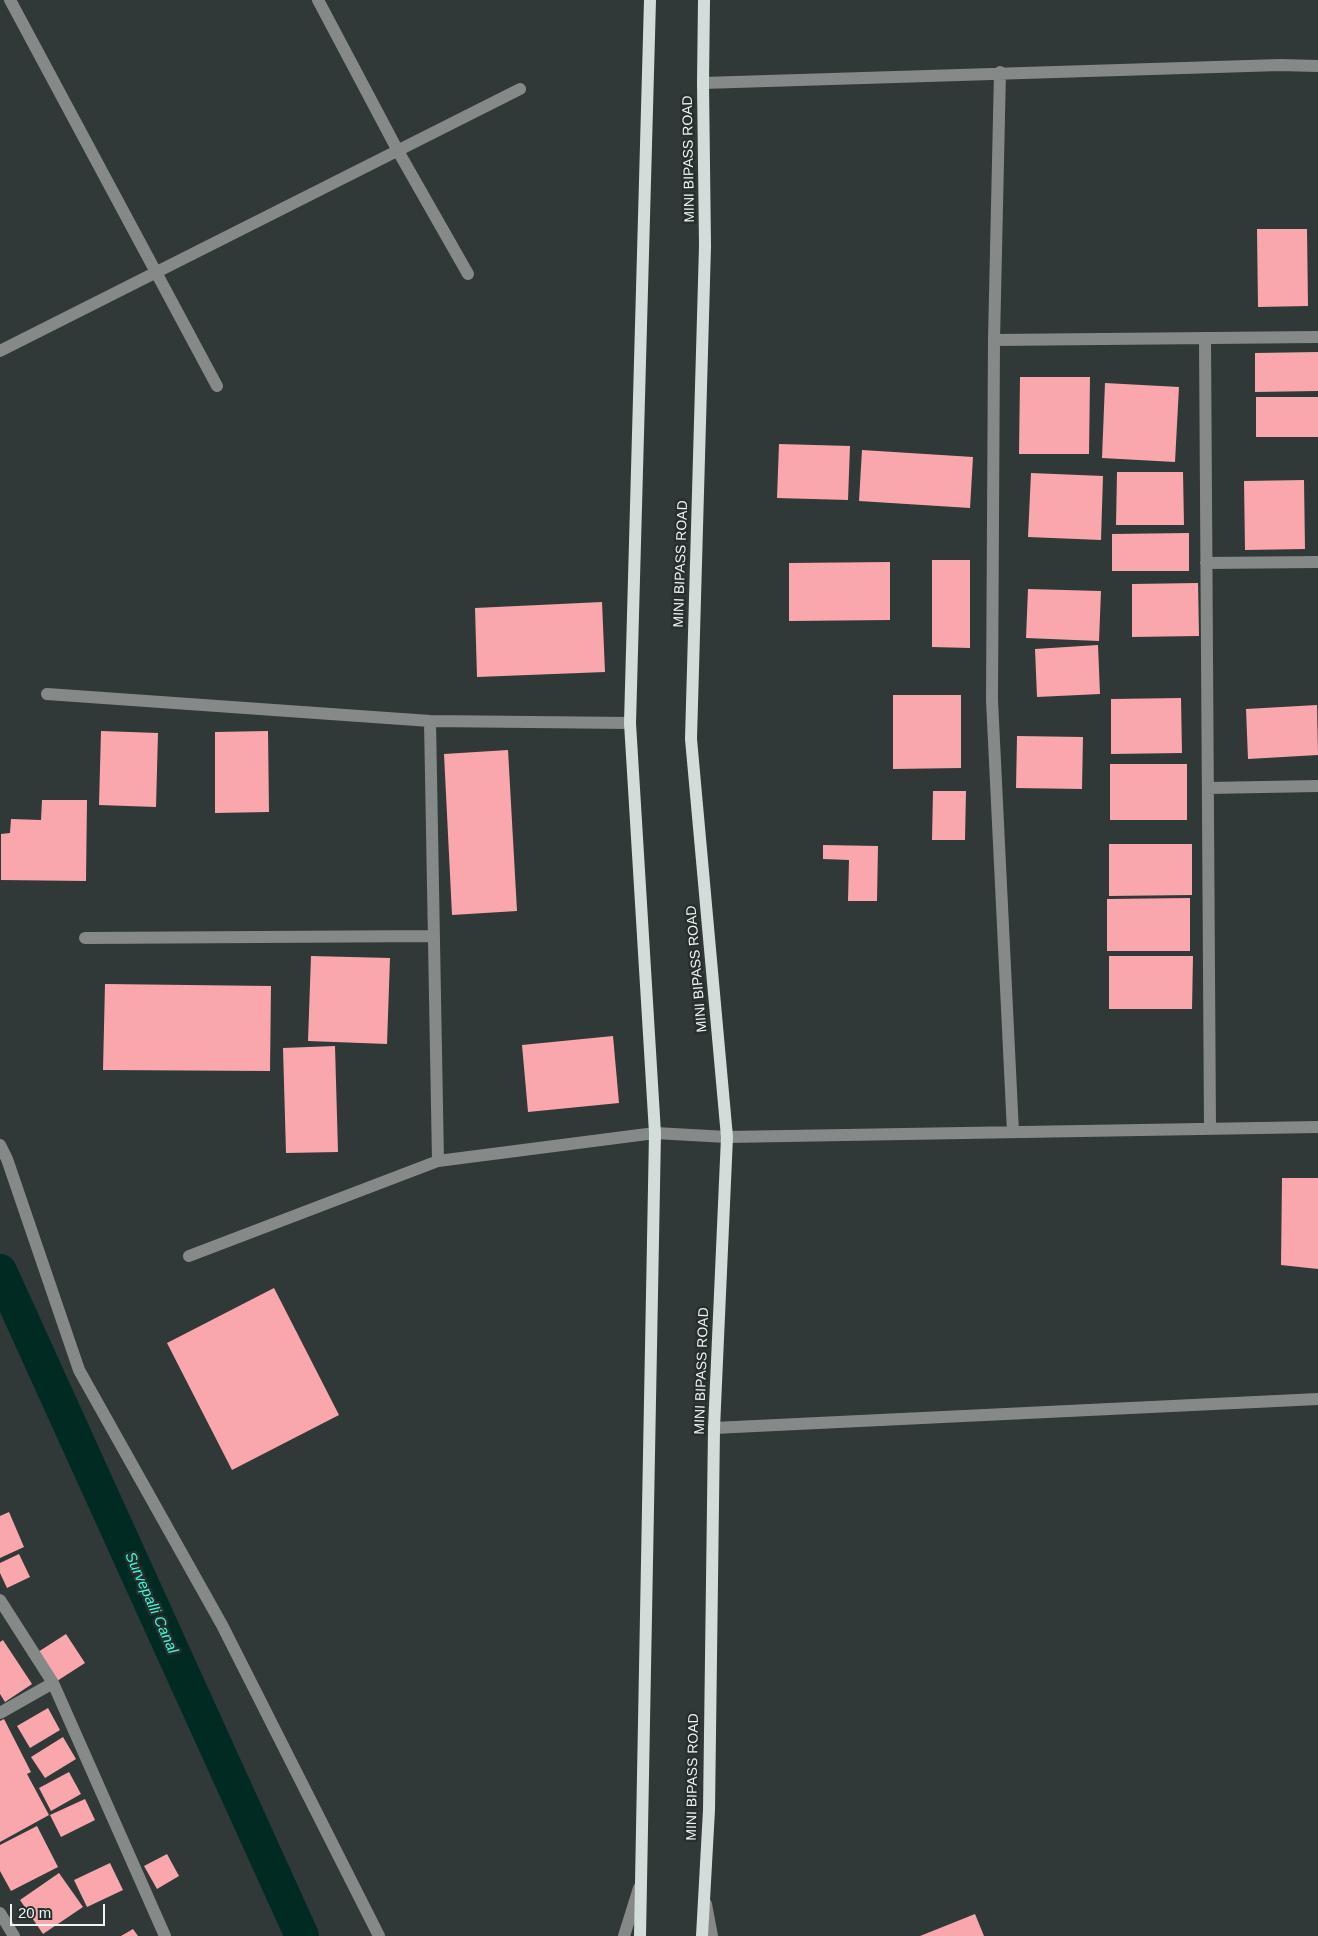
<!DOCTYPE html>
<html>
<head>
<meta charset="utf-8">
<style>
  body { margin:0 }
  #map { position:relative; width:1318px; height:1936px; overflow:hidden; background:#303937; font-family:Helvetica,sans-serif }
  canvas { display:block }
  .scale { position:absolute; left:10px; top:1904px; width:95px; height:22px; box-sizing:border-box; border:2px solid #eef4f2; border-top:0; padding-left:6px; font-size:15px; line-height:18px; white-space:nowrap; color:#eef4f2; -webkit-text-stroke:4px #262f2d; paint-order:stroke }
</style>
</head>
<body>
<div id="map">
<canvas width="1318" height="1936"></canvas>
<div class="scale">20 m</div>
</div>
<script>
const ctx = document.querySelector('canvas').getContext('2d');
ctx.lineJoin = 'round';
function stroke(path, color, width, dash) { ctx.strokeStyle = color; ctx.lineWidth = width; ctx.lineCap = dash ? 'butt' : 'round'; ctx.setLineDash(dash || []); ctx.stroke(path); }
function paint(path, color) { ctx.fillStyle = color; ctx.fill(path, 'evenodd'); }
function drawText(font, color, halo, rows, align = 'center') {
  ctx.font = font + ' Helvetica,sans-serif'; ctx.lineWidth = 5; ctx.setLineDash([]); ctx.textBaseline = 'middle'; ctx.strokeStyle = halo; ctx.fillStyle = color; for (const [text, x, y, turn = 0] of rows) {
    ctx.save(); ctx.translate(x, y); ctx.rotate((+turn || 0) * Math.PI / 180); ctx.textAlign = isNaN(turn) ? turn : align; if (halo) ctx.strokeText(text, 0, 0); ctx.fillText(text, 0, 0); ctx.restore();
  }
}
const canal = new Path2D(`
  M 0,1271 L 302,1936`);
const building = new Path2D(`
  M 1257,229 L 1307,229 L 1308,306 L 1258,307 Z
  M 1318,352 L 1318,391 L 1255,392 L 1255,353 Z
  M 1020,377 L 1090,377 L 1089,454 L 1019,454 Z
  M 1105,383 L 1179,387 L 1175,462 L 1102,458 Z
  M 1256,397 L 1318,397 L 1318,437 L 1256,437 Z
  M 779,444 L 850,446 L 848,500 L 777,498 Z
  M 862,450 L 973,457 L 970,508 L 859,501 Z
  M 1117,472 L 1183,472 L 1184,525 L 1116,525 Z
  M 1031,473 L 1103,476 L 1101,540 L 1028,537 Z
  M 1304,480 L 1305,549 L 1245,550 L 1244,481 Z
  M 1189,533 L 1189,571 L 1112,571 L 1112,534 Z
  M 932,560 L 970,560 L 970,648 L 932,647 Z
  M 890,562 L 890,620 L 789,621 L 789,563 Z
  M 1198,583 L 1199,636 L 1132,637 L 1132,584 Z
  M 1028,589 L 1101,591 L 1099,641 L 1026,638 Z
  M 602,602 L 605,672 L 477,677 L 475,608 Z
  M 1098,645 L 1100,694 L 1037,697 L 1035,649 Z
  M 893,695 L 961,695 L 961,768 L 893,769 Z
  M 1181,698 L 1182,753 L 1111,754 L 1111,699 Z
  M 1317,705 L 1318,755 L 1248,759 L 1246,709 Z
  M 101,731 L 158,733 L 156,807 L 99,805 Z
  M 268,731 L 269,812 L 215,813 L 215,732 Z
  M 1017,736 L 1083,737 L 1082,789 L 1016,788 Z
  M 508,750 L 517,911 L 452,915 L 444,754 Z
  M 1110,764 L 1187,764 L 1187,820 L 1110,820 Z
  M 933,791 L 966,791 L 965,840 L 932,840 Z
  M 42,800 L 87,800 L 86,881 L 1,880 L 1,834 L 10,833 L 11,819 L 41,820 Z
  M 1109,844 L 1192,844 L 1192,895 L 1109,896 Z
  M 823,845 L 878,846 L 877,901 L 848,901 L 849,860 L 823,859 Z
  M 1190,898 L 1190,951 L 1107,951 L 1107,899 Z
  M 311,956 L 390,958 L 387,1044 L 308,1041 Z
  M 1109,956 L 1193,956 L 1192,1009 L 1109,1009 Z
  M 105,984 L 271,986 L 270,1071 L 103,1070 Z
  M 613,1036 L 619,1103 L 528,1112 L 522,1045 Z
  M 335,1046 L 338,1152 L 286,1153 L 283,1048 Z
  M 1282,1178 L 1318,1178 L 1318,1269 L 1281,1265 Z
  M 274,1288 L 339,1415 L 232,1470 L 167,1343 Z
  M 9,1512 L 24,1547 L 0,1558 L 0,1516 Z
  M 19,1554 L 30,1577 L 7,1588 L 0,1573 L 0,1563 Z
  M 66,1634 L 85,1663 L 57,1681 L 38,1652 Z
  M 3,1640 L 32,1684 L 5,1702 L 0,1694 L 0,1642 Z
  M 48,1708 L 60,1730 L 30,1748 L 17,1726 Z
  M 4,1719 L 31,1772 L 27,1774 L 49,1815 L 0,1842 L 0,1721 Z
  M 63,1737 L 76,1759 L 45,1778 L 31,1757 Z
  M 69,1772 L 81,1794 L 51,1811 L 39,1788 Z
  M 85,1799 L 95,1820 L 61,1837 L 50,1815 Z
  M 37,1826 L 58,1867 L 11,1891 L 0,1871 L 0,1845 Z
  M 167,1854 L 179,1876 L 157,1889 L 144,1866 Z
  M 110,1863 L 123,1890 L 87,1907 L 74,1880 Z
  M 59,1873 L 83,1907 L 43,1934 L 20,1900 Z
  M 975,1914 L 984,1936 L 920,1936 Z
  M 133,1929 L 138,1936 L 121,1936 Z`);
const minor = new Path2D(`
  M 10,0 L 217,386
  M 318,0 L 398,151 L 468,274
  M 1000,72 L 994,340 L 992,700 L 1013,1132
  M 703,83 L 1280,65 L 1318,66
  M 1205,338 L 1210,1129
  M 994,340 L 1318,337
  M 0,351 L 520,89
  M 1206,563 L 1318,562
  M 47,694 L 430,721 L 630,723
  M 430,721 L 438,1161
  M 1208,788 L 1318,786
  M 85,938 L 434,936
  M 0,1145 L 7,1159 L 79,1370 L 222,1625 L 379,1936
  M 189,1256 L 438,1161 L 655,1133 L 727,1137 L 1318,1127
  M 714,1428 L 1318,1399
  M 0,1600 L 53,1683 L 165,1936
  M 0,1713 L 53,1683
  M 706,1904 L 712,1936
  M 0,1913 L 14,1936
  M 624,1936 L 639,1888`);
const major = new Path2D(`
  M 640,1936 L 655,1133 L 630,723 L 650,0
  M 702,1936 L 709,1810 L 714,1428 L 727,1137 L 691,739 L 705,246 L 703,83 L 704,0`);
const streetNames = [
  ["MINI BIPASS ROAD",689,159,-91],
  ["MINI BIPASS ROAD",681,564,-88],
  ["MINI BIPASS ROAD",697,969,-95],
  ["MINI BIPASS ROAD",702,1371,-88],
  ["MINI BIPASS ROAD",693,1777,-89]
];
const waterNames = [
  ["Survepalli Canal",151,1603,66]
];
stroke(canal, '#002a22', 34);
paint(building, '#f9a7ad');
stroke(minor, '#858a88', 12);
stroke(major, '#d2dcd9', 12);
drawText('14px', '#eef4f2', '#262f2d', streetNames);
drawText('italic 15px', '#3cfad8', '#262f2d', waterNames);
</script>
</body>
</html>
